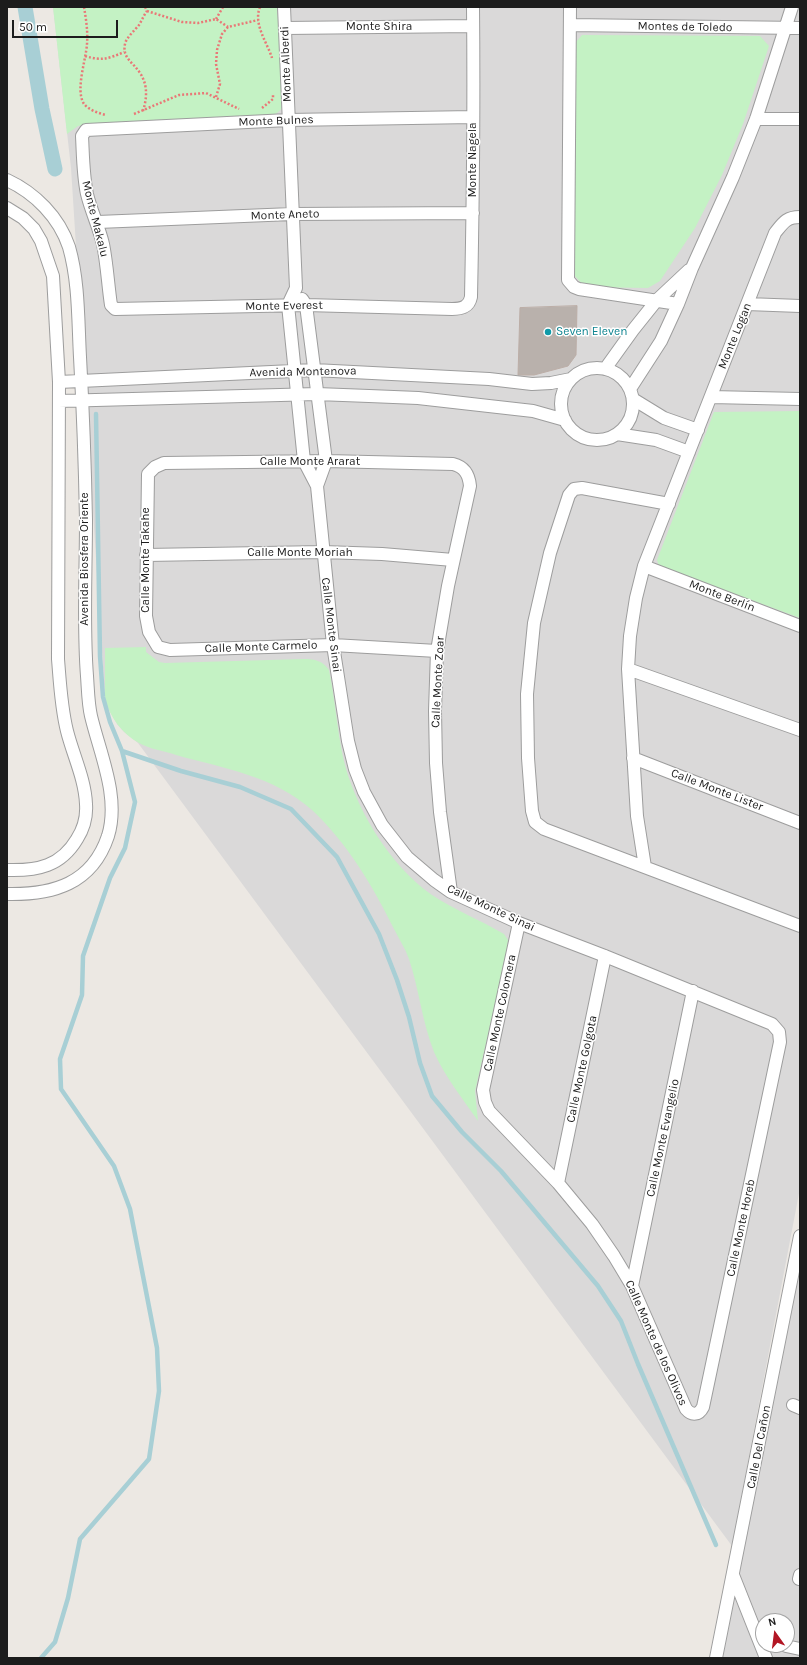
<!DOCTYPE html>
<html>
<head>
<meta charset="utf-8">
<style>
  body { margin:0 }
  #map { position:relative; width:807px; height:1665px; overflow:hidden; background:#ece8e3; font-family:Karla,sans-serif }
  canvas { display:block }
  .frame { position:absolute; inset:0; border:8px solid #1c1c1c; pointer-events:none }
  .north { position:absolute; left:755px; top:1613px; width:40px; height:40px; box-sizing:border-box; background:#fff; border:1px solid #a4a4a4; border-radius:50%; rotate:346deg; font-size:11px; font-weight:700; line-height:16px; text-align:center; color:#1c1c1c }
  .north::after { content:''; display:block; margin:auto; width:14px; height:18px; background:#b21624; clip-path:polygon(50% 0,100% 100%,50% 72%,0 100%) }
  .scale { position:absolute; left:12px; top:20px; width:106px; height:18px; box-sizing:border-box; border:2px solid #1c1c1c; border-top:0; padding-left:5px; font-size:12px; line-height:14px; white-space:nowrap; color:#1c1c1c; -webkit-text-stroke:3px #fff; paint-order:stroke }
</style>
</head>
<body>
<div id="map">
<canvas width="807" height="1665"></canvas>
<div class="frame"></div>
<div class="north">N</div>
<div class="scale">50 m</div>
</div>
<script>
const ctx = document.querySelector('canvas').getContext('2d');
ctx.lineJoin = 'round';
function paint(path, color) { ctx.fillStyle = color; ctx.fill(path, 'evenodd'); }
function stroke(path, color, width, dash) { ctx.strokeStyle = color; ctx.lineWidth = width; ctx.lineCap = dash ? 'butt' : 'round'; ctx.setLineDash(dash || []); ctx.stroke(path); }
function drawText(font, color, halo, rows, align = 'center') {
  ctx.font = font + ' Karla,sans-serif'; ctx.lineWidth = 3; ctx.setLineDash([]); ctx.textBaseline = 'middle'; ctx.strokeStyle = halo; ctx.fillStyle = color; for (const [text, x, y, turn = 0] of rows) {
    ctx.save(); ctx.translate(x, y); ctx.rotate((+turn || 0) * Math.PI / 180); ctx.textAlign = isNaN(turn) ? turn : align; if (halo) ctx.strokeText(text, 0, 0); ctx.fillText(text, 0, 0); ctx.restore();
  }
}
const residential = new Path2D(`
  M 53,7 L 800,7 L 800,1188 L 732,1546 L 138,743 L 124,732 L 117,724 L 107,706 L 105,699 L 71,168 Z
  M 800,1254 L 800,1658 L 717,1658 ZM 763,1621 L 787,1621 L 787,1645 L 763,1645 Z`);
const park = new Path2D(`
  M 53,7 L 277,7 L 284,101 C 283,113 273,115 263,118 L 167,119 L 83,125 L 78,126 L 67,134 Z
  M 582,35 L 760,36 L 769,46 L 743,124 L 722,175 L 695,228 L 660,281 L 648,288 L 585,287 L 574,275 L 575,43 Z
  M 800,411 L 800,618 L 659,566 L 657,560 L 714,412 Z
  M 146,647 L 146,652 L 159,662 L 165,663 L 304,659 C 315,659 323,661 329,670 C 335,699 337,729 343,757 C 354,807 390,866 432,895 C 455,910 480,920 504,934 L 508,940 L 506,957 L 475,1091 L 478,1121 C 463,1099 445,1077 434,1052 C 422,1022 419,989 409,959 C 405,948 399,939 394,929 C 373,886 347,843 312,810 C 274,776 223,768 176,755 C 165,751 149,749 139,743 C 122,734 110,717 105,699 L 105,648 Z`);
const stream = new Path2D(`
  M 122,751 L 181,771 L 240,787 L 291,809 L 337,857 L 379,934 L 397,980 L 409,1017 L 420,1063 L 432,1096 L 462,1132 L 501,1171 L 598,1286 L 621,1321 L 638,1364 L 716,1545
  M 41,1658 L 55,1642 L 68,1598 L 80,1539 L 149,1459 L 159,1391 L 157,1348 L 130,1209 L 114,1166 L 61,1089 L 60,1059 L 82,995 L 83,956 L 110,878 L 125,848 L 135,802 L 122,751 L 110,722 L 103,697 L 100,656 L 96,414`);
const canal = new Path2D(`
  M 25,7 L 42,109 L 55,169`);
const building = new Path2D(`
  M 577,306 L 576,355 L 568,366 L 534,375 L 518,375 L 520,308 Z`);
const path = new Path2D(`
  M 84,7 C 86,19 88,31 87,44 C 86,60 75,90 84,104 C 89,110 98,113 106,115
  M 260,7 C 253,24 267,42 272,58
  M 147,11 L 182,22 L 198,23 L 216,19 L 228,27
  M 216,19 L 223,7
  M 85,56 C 102,61 108,59 124,52
  M 216,97 L 220,84 L 216,64 L 217,50 L 222,34 L 228,27 L 258,20
  M 262,108 L 273,99 L 273,94
  M 143,111 C 147,98 148,85 140,73 C 133,62 122,58 125,44 C 126,38 135,30 139,25 C 142,20 144,15 147,11 L 145,7
  M 134,114 L 179,95 L 206,93 L 239,109`);
const street = new Path2D(`
  M 284,7 L 296,288 L 288,305 L 304,461 L 317,486 L 333,645 L 348,741 L 355,769 L 364,792 L 382,825 L 407,857 L 434,880 L 451,892 L 519,923 L 605,956 L 772,1024 L 779,1032 L 780,1042 L 703,1407 C 699,1415 692,1416 686,1409 L 632,1286 L 614,1256 L 592,1224 L 558,1183 L 489,1111 L 485,1102 L 483,1090 L 519,923
  M 473,7 C 474,103 473,200 471,297 C 469,307 462,309 452,309 L 306,305 L 115,309 L 111,305 C 108,285 107,264 103,244 C 99,227 91,211 87,194 C 83,175 83,155 82,136 L 86,130 L 288,120 L 473,117
  M 570,7 L 568,280 L 574,287 L 579,289 L 678,304
  M 570,25 L 800,28
  M 285,28 L 473,26
  M 756,119 L 800,119
  M 7,180 C 35,193 59,217 69,247 C 79,282 78,321 80,357 C 83,411 85,466 86,520 C 86,572 83,624 87,676 C 88,689 88,703 91,716 C 100,754 120,797 108,836 C 92,884 53,895 7,894
  M 7,208 L 23,218 L 34,229 L 41,241 L 53,276 L 59,382 L 58,659 C 60,683 61,707 67,731 C 73,755 85,779 86,804 C 87,817 84,828 77,839 C 61,866 38,871 7,870
  M 98,222 L 292,214 L 473,213
  M 302,299 L 306,305 L 326,461 L 317,486
  M 747,304 L 800,306
  M561 404a36 36 0 1 1 72 0a36 36 0 1 1-72 0Z
  M 605,369 L 633,330 L 657,300 L 689,270
  M 59,382 L 314,370 L 489,379 L 532,384 L 551,383 L 571,379
  M 630,389 L 661,341 L 678,304 L 692,268 L 733,177 L 756,119 L 792,7
  M 711,397 L 800,399
  M 633,399 L 664,418 L 698,430
  M 59,401 L 317,394 L 369,396 L 418,398 L 533,411 L 565,420
  M 617,434 L 656,440 L 689,452
  M 669,504 L 582,488 L 574,489 L 569,495 L 550,553 L 534,623 L 527,694 L 528,758 L 532,811 L 535,822 L 544,829 L 800,926
  M 146,555 L 323,552 L 382,554 L 453,560
  M 644,566 L 800,626
  M 437,651 L 333,645 L 170,650 L 158,647 L 149,632 L 146,616 L 148,474 L 155,467 L 164,463 L 326,461 L 453,464 C 465,467 469,475 470,486 L 448,586 L 437,651 L 435,711 L 436,763 L 440,812 L 451,892
  M 628,669 L 800,730
  M 633,758 L 800,823
  M 645,867 L 637,816 L 628,669 L 630,636 L 636,598 L 644,566 L 775,233 C 783,223 786,217 800,217
  M 558,1183 L 605,956
  M 632,1286 L 693,991
  M 793,1405 L 800,1408
  M 733,1575 L 766,1658
  M 799,1579 L 800,1575
  M 786,1646 L 800,1649
  M 716,1658 L 800,1236`);
const markers = [
  [548,332,4,"#0f9aa8"]
];
const streetNames = [
  ["Monte Shira",379,27],
  ["Montes de Toledo",685,27,1],
  ["Monte Alberdi",286,64,-92],
  ["Monte Bulnes",276,121,-2],
  ["Monte Nagela",473,160,-90],
  ["Monte Aneto",285,215,-2],
  ["Monte Makalu",95,219,76],
  ["Monte Everest",284,306,-1],
  ["Monte Logan",735,336,-68],
  ["Avenida Montenova",303,372,-1],
  ["Calle Monte Ararat",310,462],
  ["Calle Monte Moriah",300,553],
  ["Avenida Biosfera Oriente",85,559,-90],
  ["Calle Monte Takahe",146,560,-90],
  ["Monte Berlín",722,596,21],
  ["Calle Monte Sinai",331,625,83],
  ["Calle Monte Carmelo",261,647,-2],
  ["Calle Monte Zoar",438,682,-87],
  ["Calle Monte Lister",717,790,21],
  ["Calle Monte Sinai",491,908,25],
  ["Calle Monte Colomera",500,1013,-78],
  ["Calle Monte Golgota",582,1069,-78],
  ["Calle Monte Evangelio",663,1138,-78],
  ["Calle Monte Horeb",741,1228,-78],
  ["Calle Monte de los Olivos",656,1343,66],
  ["Calle Del Cañon",759,1447,-79]
];
const cultureNames = [
  ["Seven Eleven",556,332]
];
paint(residential, '#dad9d9');
paint(park, '#c4f2c4');
stroke(stream, '#a8cfd5', 4.5);
stroke(canal, '#a8cfd5', 15);
paint(building, '#b9b1ac');
stroke(building, '#bcaea7', 1);
stroke(street, '#9d9d9d', 14);
stroke(path, '#e97877', 2.5, [2, 2]);
stroke(street, '#fff', 12);
for (const [x, y, r, color] of markers) { const dot = new Path2D(); dot.arc(x, y, r, 0, 2 * Math.PI); ctx.fillStyle = color; ctx.fill(dot); stroke(dot, '#fff', 1.5); }
drawText('12px', '#1c1c1c', '#fff', streetNames);
drawText('12px', '#0d838f', '#fff', cultureNames, 'left');
</script>
</body>
</html>
